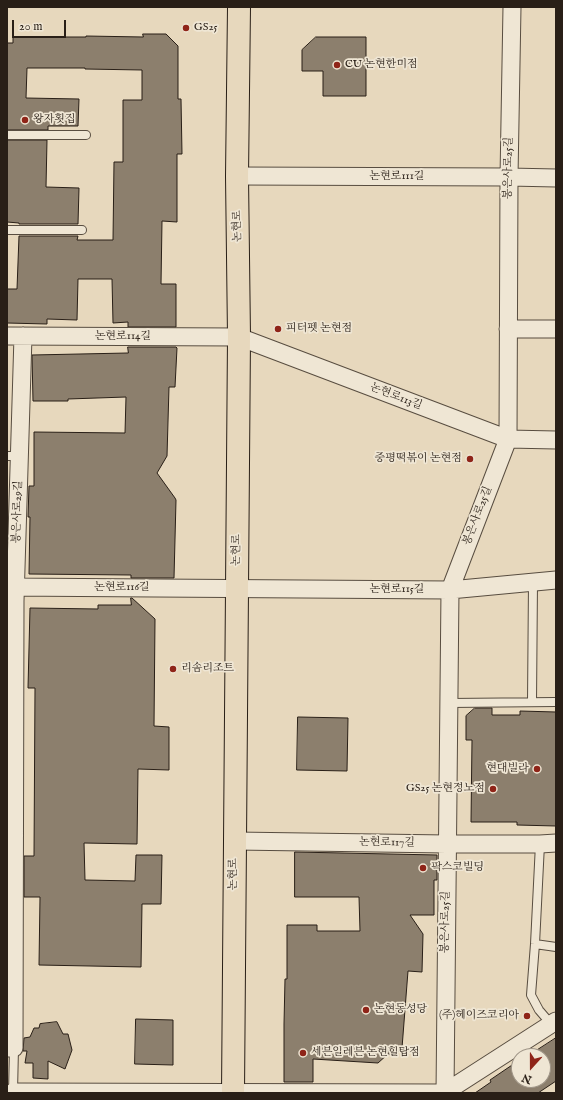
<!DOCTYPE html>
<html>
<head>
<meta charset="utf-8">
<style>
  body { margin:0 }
  #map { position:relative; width:563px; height:1100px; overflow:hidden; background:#e7d8bd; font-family:"IM FELL English",serif }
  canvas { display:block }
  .frame { position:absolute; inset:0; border:8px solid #291f17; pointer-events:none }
  .north { position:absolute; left:511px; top:1048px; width:40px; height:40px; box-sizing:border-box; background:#efe6d4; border:1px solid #a09688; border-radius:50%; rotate:201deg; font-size:11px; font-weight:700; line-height:16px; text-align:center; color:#291f17 }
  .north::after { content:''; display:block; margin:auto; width:14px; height:18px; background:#8f2418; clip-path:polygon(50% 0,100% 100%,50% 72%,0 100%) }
  .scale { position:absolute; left:12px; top:20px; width:54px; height:18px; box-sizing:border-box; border:2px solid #291f17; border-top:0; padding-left:5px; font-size:12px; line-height:14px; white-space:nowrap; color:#291f17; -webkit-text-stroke:3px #efe6d4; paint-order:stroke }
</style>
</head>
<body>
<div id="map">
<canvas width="563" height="1100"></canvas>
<div class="frame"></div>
<div class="north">N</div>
<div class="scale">20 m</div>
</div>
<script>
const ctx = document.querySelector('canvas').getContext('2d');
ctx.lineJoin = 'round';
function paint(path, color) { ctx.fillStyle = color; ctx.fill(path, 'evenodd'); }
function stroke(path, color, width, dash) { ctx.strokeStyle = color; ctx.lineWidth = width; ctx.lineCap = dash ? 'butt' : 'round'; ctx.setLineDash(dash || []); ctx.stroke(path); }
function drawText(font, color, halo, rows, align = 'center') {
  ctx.font = font + ' "IM FELL English","Noto Serif KR",serif'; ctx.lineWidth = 3.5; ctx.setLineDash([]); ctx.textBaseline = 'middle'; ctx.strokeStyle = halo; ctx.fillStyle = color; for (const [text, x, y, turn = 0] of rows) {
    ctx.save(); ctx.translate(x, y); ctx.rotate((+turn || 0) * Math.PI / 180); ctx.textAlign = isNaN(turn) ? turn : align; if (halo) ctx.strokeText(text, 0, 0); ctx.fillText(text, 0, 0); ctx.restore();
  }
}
const building = new Path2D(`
  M 143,34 L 166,34 L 178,46 L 178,99 L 181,99 L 182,154 L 177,154 L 177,222 L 162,221 L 161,284 L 176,284 L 176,327 L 128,327 L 128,322 L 113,323 L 112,279 L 78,279 L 77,320 L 47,319 L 47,324 L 7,323 L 7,289 L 17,289 L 19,236 L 78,236 L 77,240 L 113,240 L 114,162 L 123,162 L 123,100 L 142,100 L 142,70 L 85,69 L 85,68 L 27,68 L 26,98 L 79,99 L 78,126 L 48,126 L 48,130 L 7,130 L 7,43 L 13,43 L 13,37 L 86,37 L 86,36 L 143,37 Z
  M 316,37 L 366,37 L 366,96 L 323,96 L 323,71 L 302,71 L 302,50 Z
  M 7,140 L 47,140 L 46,187 L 79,188 L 78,224 L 19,224 L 19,223 L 7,222 Z
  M 128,347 L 176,347 L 177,348 L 175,387 L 169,387 L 167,456 L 157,473 L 175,498 L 176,500 L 174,578 L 131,578 L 131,575 L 29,574 L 30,517 L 28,517 L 29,486 L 34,486 L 34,432 L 125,433 L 126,397 L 68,399 L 68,401 L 33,401 L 32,355 L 128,353 Z
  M 131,598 L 132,598 L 155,619 L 154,726 L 169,727 L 169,770 L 138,769 L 137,844 L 84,843 L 85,880 L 135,881 L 136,855 L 162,855 L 161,904 L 142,904 L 141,967 L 39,965 L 40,897 L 24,897 L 24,856 L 34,856 L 35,688 L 28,688 L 30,608 L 98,609 L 98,605 L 131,605 Z
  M 475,708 L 492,708 L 492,715 L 520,715 L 520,711 L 556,712 L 556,826 L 517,825 L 517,822 L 471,822 L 472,740 L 466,740 L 466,716 Z
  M 298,717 L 348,718 L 347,771 L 297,770 Z
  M 295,852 L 437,855 L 437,880 L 434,880 L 434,915 L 410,915 L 423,934 L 422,972 L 408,971 L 402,1048 L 395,1055 L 388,1054 L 378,1063 L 313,1059 L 313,1082 L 284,1082 L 284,1024 L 285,979 L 287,979 L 287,925 L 317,925 L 317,931 L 360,931 L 359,897 L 295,897 Z
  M 136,1019 L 173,1020 L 173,1065 L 135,1064 Z
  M 57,1022 L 63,1034 L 68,1034 L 72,1050 L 65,1069 L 48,1061 L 48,1079 L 33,1078 L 33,1063 L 25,1063 L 27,1051 L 23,1051 L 24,1038 L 30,1037 L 34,1028 L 39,1028 L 40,1024 Z
  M 556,1038 L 556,1081 L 538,1093 L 475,1093 L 491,1082 L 490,1080 L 518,1061 L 519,1062 L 519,1080 L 543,1080 L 543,1056 L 528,1056 Z`);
const service = new Path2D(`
  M 7,135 L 86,135
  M 7,230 L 82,230
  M 7,456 L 19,456
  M 532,702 L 533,582
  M 449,703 L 556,702
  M 540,844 L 535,944 L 531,995 L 539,1010 L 551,1024
  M 535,944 L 556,947
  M 13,1092 L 14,1048`);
const minor = new Path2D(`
  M 237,176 L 509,177 L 556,178
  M 508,329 L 556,329
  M 7,336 L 239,337 L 508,439 L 556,440
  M 7,587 L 450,590 L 556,580
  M 235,841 L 447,844 L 540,844 L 556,843
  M 7,1048 L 14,1048 L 15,601 L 23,336
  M 13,1093 L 13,1092 L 444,1093 L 556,1021
  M 445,1093 L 450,590 L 508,439 L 509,177 L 512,7`);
const primary = new Path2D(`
  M 233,1093 L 239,337 L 237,176 L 239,7`);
const markers = [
  [186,28,4,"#8f2418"],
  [337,65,4,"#8f2418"],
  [25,120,4,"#8f2418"],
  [278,329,4,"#8f2418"],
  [470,459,4,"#8f2418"],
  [173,669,4,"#8f2418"],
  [537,769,4,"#8f2418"],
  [493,789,4,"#8f2418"],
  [423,868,4,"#8f2418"],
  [366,1010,4,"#8f2418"],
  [527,1016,4,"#8f2418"],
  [303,1053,4,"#8f2418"]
];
const poiNames = [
  ["GS25",194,28],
  ["CU 논현한미점",345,65],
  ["왕자횟집",33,120],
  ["피터펫 논현점",286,329],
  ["중평떡볶이 논현점",462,459,"right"],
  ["리솜리조트",181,669],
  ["현대빌라",529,769,"right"],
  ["GS25 논현정노점",485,789,"right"],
  ["팍스코빌딩",431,868],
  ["논현동성당",374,1010],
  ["(주)헤이즈코리아",519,1016,"right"],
  ["세븐일레븐 논현힐탑점",311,1053]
];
const streetNames = [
  ["봉은사로25길",509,168,-89],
  ["논현로111길",397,177],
  ["논현로",238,226,-91],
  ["논현로114길",123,337],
  ["논현로113길",396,397,21],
  ["봉은사로29길",18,512,-88],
  ["봉은사로25길",478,516,-69],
  ["논현로",237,550,-89],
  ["논현로116길",122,588],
  ["논현로115길",397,590],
  ["논현로117길",387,843,1],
  ["논현로",234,874,-90],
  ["봉은사로25길",446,922,-89]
];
paint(building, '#8c7f6d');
stroke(building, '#291f17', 1);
stroke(service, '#584d40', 10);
stroke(minor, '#584d40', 19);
stroke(primary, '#291f17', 24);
stroke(service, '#efe6d4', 8);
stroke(minor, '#efe6d4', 17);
stroke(primary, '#e7d8bd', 22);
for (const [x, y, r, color] of markers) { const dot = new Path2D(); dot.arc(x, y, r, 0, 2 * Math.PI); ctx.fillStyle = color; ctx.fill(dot); stroke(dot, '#efe6d4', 1.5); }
drawText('11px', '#291f17', '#efe6d4', poiNames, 'left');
drawText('11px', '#291f17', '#efe6d4', streetNames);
</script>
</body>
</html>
